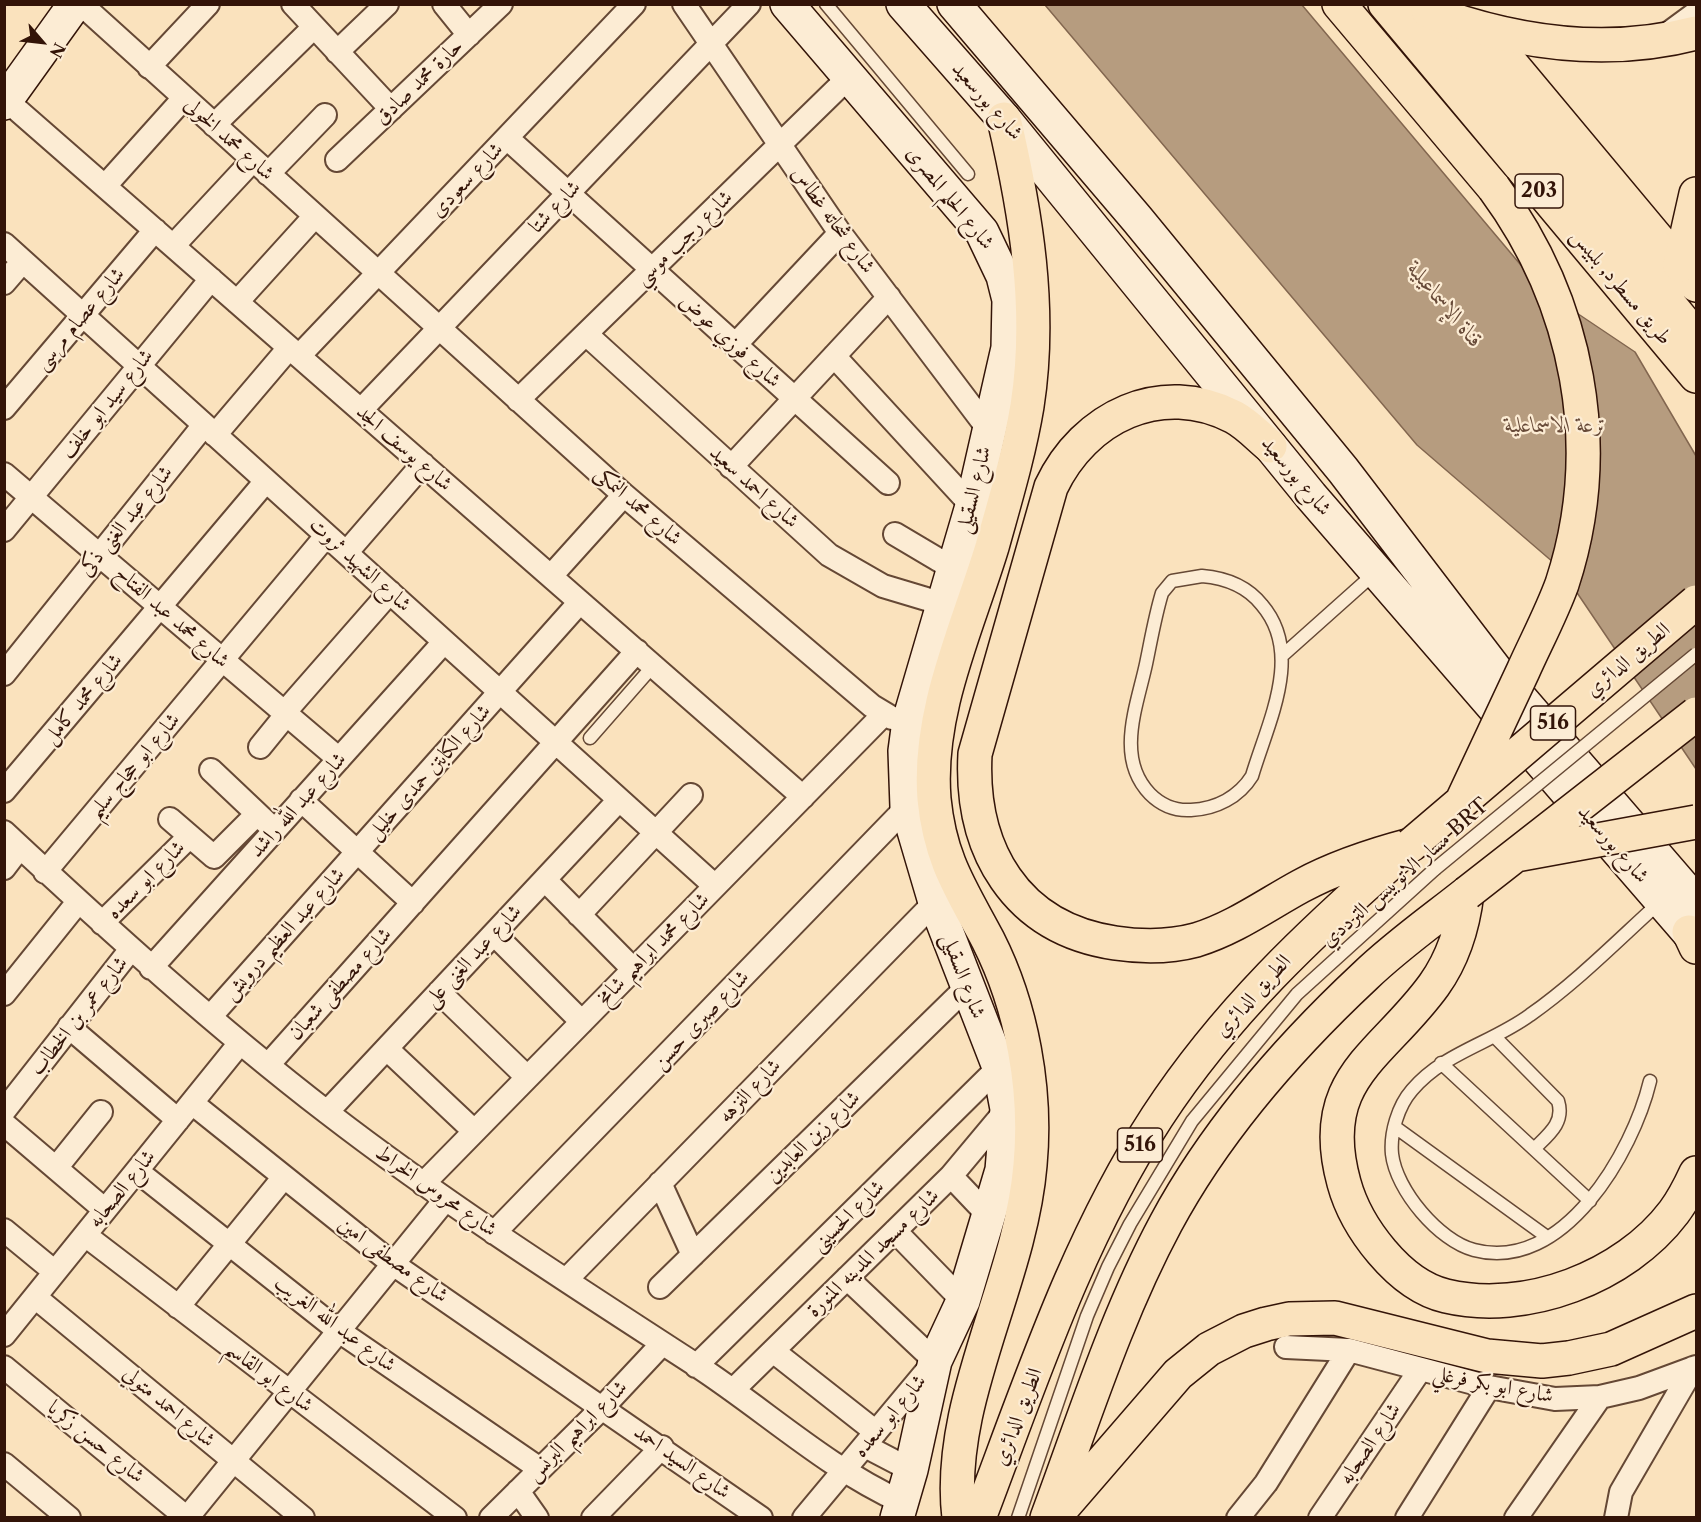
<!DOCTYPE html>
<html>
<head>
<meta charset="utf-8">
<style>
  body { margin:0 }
  #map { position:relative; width:1701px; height:1522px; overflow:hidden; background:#fae2bd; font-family:"Libre Caslon Text",serif }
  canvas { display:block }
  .frame { position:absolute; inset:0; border:6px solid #331408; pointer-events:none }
  .north { position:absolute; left:12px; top:12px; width:60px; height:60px; -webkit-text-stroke:4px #fcecd4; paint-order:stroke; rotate:118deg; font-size:16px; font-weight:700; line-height:24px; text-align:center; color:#331408 }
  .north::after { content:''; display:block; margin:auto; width:21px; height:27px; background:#331408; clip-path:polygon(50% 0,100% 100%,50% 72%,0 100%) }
</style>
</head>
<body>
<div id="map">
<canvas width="1701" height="1522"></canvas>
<div class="frame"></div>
<div class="north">N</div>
</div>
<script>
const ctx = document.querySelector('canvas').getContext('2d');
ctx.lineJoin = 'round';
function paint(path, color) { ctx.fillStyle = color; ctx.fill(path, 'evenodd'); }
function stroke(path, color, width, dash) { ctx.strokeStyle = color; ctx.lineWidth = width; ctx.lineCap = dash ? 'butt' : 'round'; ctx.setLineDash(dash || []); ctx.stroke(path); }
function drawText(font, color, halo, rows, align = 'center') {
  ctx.font = font + ' "Libre Caslon Text",Amiri,serif'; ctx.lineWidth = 4.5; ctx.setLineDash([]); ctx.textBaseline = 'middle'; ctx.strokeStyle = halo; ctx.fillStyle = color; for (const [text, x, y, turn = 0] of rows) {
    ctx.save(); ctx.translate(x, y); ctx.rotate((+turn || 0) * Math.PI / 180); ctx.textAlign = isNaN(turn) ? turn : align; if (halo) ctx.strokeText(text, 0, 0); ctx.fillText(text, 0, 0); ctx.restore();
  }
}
const water = new Path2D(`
  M 1045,5 L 1302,5 L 1541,289 L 1635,352 L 1696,456 L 1696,769 L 1561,569 L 1417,445 Z`);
const lane = new Path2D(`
  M 826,4 L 968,174
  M 1202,576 C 1226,578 1247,586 1262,605 C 1304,654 1268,722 1252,776 C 1239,797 1216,809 1191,810 C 1175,811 1162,806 1150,794 C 1115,758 1137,706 1146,664 C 1151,640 1155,616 1162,593 L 1172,581 Z
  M 1283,655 L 1376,572
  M 590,738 L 653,666
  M 1495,1037 L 1558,1101 C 1565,1123 1548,1135 1534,1149
  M 1441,1063 L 1590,1201
  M 1650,1081 C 1633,1152 1563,1274 1474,1250 C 1439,1241 1396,1190 1392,1154 C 1390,1133 1398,1106 1412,1090 C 1443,1053 1492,1043 1530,1015 C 1577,982 1618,940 1660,902
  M 1395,1127 L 1547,1237
  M 1018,1518 L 1087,1316 L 1108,1267 L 1130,1224 L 1192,1121 L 1297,994 L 1435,869`);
const street = new Path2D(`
  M 81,4 L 624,495 L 872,706 L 892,718 L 909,721
  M 293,4 L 391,109
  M 444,4 L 469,35
  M 684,4 L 840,233 L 989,430
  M 1666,35 L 1696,13
  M 337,52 L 387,4
  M 149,67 L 208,4
  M 6,100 L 803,797
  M 214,125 L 314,27
  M 507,138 L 888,483
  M 337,160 L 501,4
  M 268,174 L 325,115
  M 105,186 L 184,98
  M 4,244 L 715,886
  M 173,246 L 253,160
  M 4,283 L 23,261
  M 237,302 L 315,216
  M 586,334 L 829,555 L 883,586 L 943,604
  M 735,345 L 840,233
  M 299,356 L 634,4
  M 834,356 L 972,506
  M 518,400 L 849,77
  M 4,408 L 155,230
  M 361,410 L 749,4
  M 215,435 L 289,348
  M 731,467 L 889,297
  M 4,474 L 339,759
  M 4,530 L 211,279
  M 895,534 L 954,569
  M 346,553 L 423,464
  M 551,576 L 624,495
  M 4,674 L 204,425
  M 284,713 L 390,592
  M 260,747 L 286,715
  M 211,770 L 267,823
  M 4,791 L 266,481
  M 301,800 L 413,903
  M 170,819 L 214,857 L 257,814
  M 4,832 C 109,930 215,1026 328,1113 C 446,1204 571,1284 696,1365 C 765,1410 827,1468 902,1502
  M 4,868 L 20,847
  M 45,872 L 326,536
  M 545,880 L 633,969
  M 579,915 L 691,795
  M 102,923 L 189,837
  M 494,934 L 582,1022
  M 151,968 L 444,642
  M 439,992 L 527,1077
  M 4,994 L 78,902
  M 210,1017 L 580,602
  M 69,1027 L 178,1120
  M 387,1049 L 474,1131
  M 268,1065 L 637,651
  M 192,1103 L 393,1264 L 761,1518
  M 4,1111 L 131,949
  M 327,1112 L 619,800
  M 4,1124 L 105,1210
  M 56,1168 L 101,1112
  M 137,1171 L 339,1331 L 540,1469
  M 951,1176 L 988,1215
  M 660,1183 L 693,1255
  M 423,1184 L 884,714
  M 4,1230 L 55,1272
  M 895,1231 L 963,1301
  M 494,1233 L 907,807
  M 85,1235 L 455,1518
  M 566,1280 L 935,902
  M 660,1287 L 967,987
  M 35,1297 L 303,1518
  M 178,1307 L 284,1177
  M 4,1335 L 240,1043
  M 1286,1347 L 1349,1350 L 1489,1387 L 1555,1399 L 1600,1397 L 1639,1388 L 1696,1367
  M 773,1351 L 876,1432
  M 696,1366 L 999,1067
  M 4,1367 L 187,1518
  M 733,1390 L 951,1176 L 1007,1109
  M 865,1446 L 911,1470
  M 4,1464 L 69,1518
  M 518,1491 L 537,1518
  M 187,1518 L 445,1200
  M 491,1518 L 603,1407 L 662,1344
  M 593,1518 L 662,1447
  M 804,1518 L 935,1361 L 847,1278
  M 1238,1518 L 1266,1483 L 1349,1350
  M 1320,1518 L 1420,1370
  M 1407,1518 L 1489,1387
  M 1516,1518 L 1600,1397
  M 1616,1518 L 1621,1492 L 1693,1368`);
const secondary = new Path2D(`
  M 787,4 L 982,232 L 1003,276 L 1009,300 L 1008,348 L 972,506 L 909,721 L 905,751 L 907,807 L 935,902 L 999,1067 L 1007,1109 L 1002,1170 L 963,1301 L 935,1361 L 911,1470 L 897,1518
  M 903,4 L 1004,119 L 1311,496 L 1696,941
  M 954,4 L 1137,219 L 1343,470 L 1495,669 L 1696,902
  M 4,103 L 75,4`);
const primary = new Path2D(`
  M 1385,4 L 1696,376
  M 1423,4 L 1696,337
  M 1450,38 L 1480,45 L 1509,61 L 1696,285`);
const highway = new Path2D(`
  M 1339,4 L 1494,188
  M 1428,11 C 1514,43 1607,56 1696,33
  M 1680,265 L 1696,194
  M 1270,446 C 1258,436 1247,424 1234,417 C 1161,379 1084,417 1051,487 L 975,754 C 970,849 1015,928 1115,943 C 1142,947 1170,947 1196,940 C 1235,928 1266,905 1301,886 C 1336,867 1373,855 1411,845
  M 1467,893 C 1463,927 1454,957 1434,985 C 1382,1057 1315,1078 1344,1183 C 1356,1227 1399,1285 1446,1296 C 1526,1315 1625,1277 1674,1212 C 1683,1200 1690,1186 1696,1173
  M 1689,932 L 1696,947
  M 1057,1514 L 1178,1374 L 1209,1349 L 1244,1331 L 1266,1324 L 1289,1319 L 1335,1318 L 1487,1356 L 1542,1361 L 1569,1358 L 1611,1349 L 1696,1311
  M 959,1518 C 945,1400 1020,1285 1030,1165 C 1037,1090 1022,1007 988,940 C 961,889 940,860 934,799 C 927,712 967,629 992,547 C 1005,500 1019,454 1027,406 C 1042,310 1026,213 1004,119
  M 979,1518 C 1031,1381 1077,1240 1157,1117 C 1225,1013 1310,933 1403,852
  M 1047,1518 C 1084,1419 1116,1316 1166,1223 C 1216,1130 1288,1048 1365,976 C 1396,946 1433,920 1467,893`);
const laneBridge = new Path2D(`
  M 1435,869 L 1696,654`);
const highwayBridge = new Path2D(`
  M 1463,799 C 1483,756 1503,714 1523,671 C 1536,642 1551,614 1562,584 C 1607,447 1578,302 1494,188
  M 1411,845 L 1696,602
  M 1516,855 L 1696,822
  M 1467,893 L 1696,714`);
const shields = [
  [1539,191,48],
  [1553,723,45],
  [1140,1145,45]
];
const shieldNames = [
  ["203",1539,191],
  ["516",1553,723],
  ["516",1140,1145]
];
const streetNames = [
  ["حارة محمد صادق",419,82,-44],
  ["شارع بورسعيد",987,101,49],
  ["شارع محمد الخولى",229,139,42],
  ["شارع سعودى",467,180,-46],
  ["شارع الحلم المصرى",950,198,51],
  ["شارع شتا",555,207,-46],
  ["شارع شحاته غطاس",833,220,54],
  ["شارع رجب موسي",684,238,-44],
  ["طريق مسطرد, بلبيس",1621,287,50],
  ["شارع عصام مرسى",80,319,-50],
  ["شارع فوزي عوض",730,341,42],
  ["شارع سيد ابو خلف",107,404,-51],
  ["شارع يوسف الجد",404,448,41],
  ["شارع بورسعيد",1296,476,50],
  ["شارع احمد سعيد",754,487,42],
  ["شارع السقيلى",974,490,-76],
  ["شارع محمد النمكى",638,506,41],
  ["شارع عبد الغنى ذكى",126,521,-51],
  ["شارع الشهيد ثروت",360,565,42],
  ["شارع محمد عبد الفتاح",172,617,41],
  ["الطريق الدائري",1628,660,-40],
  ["شارع محمد كامل",83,699,-50],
  ["شارع ابو حجاج سليم",134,766,-50],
  ["شارع الكابتن حمدى خليل",429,772,-48],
  ["شارع عبد الله راشد",298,805,-48],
  ["شارع بورسعيد",1613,844,49],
  ["مسار الاتوبيس الترددي BRT",1405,873,-41],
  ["شارع ابو سعده",146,880,-45],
  ["شارع عبد العظيم درويش",284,934,-48],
  ["شارع محمد ابراهيم شامخ",653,949,-45],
  ["شارع عبد الغنى على",473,956,-47],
  ["شارع السقيلى",963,976,69],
  ["شارع مصطفى شعبان",340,984,-48],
  ["الطريق الدائري",1253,996,-48],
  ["شارع عمر بن الخطاب",79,1016,-52],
  ["شارع صبرى حسن",701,1020,-46],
  ["شارع النزهه",750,1091,-46],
  ["شارع زين العابدين",813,1137,-44],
  ["شارع الصحابه",122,1189,-51],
  ["شارع محروس الخراط",436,1191,35],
  ["شارع الحسينى",848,1216,-44],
  ["شارع مسجد المدينه المنورة",873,1253,-44],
  ["شارع مصطفى امين",393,1260,36],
  ["شارع عبد الله الغريب",335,1324,37],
  ["شارع ابو القاسم",269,1377,37],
  ["شارع ابو بكر فرغلي",1493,1385,11],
  ["شارع احمد متولي",169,1407,40],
  ["شارع ابو سعده",890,1416,-50],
  ["الطريق الدائري",1018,1417,-69],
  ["شارع ابراهيم البرنس",577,1431,-45],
  ["شارع حسن زكريا",96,1442,39],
  ["شارع الصحابه",1370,1444,-56],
  ["شارع السيد احمد",682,1462,35]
];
const waterNames = [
  ["قناة الإسماعيلية",1445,305,50],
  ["ترعة الاسماعلية",1556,426]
];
paint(water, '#b69c7f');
stroke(water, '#82664f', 1.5);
stroke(lane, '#654835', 15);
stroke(street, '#654835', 26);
stroke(secondary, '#331408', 36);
stroke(primary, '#331408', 36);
stroke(highway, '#331408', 36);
stroke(lane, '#fcecd4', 12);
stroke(street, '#fcecd4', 22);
stroke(secondary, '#fcecd4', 33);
stroke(primary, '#fae2bd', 33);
stroke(highway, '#fae2bd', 33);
stroke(laneBridge, '#654835', 15, []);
stroke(highwayBridge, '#331408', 36, []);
stroke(laneBridge, '#fcecd4', 12);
stroke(highwayBridge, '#fae2bd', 33);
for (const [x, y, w] of shields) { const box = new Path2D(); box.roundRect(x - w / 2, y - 17, w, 34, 4.5); ctx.fillStyle = '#fcecd4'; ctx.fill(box); stroke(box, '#331408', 1.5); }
drawText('bold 20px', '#331408', null, shieldNames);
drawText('21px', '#331408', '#fcecd4', streetNames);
drawText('italic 22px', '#674a38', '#fcecd4', waterNames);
</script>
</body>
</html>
